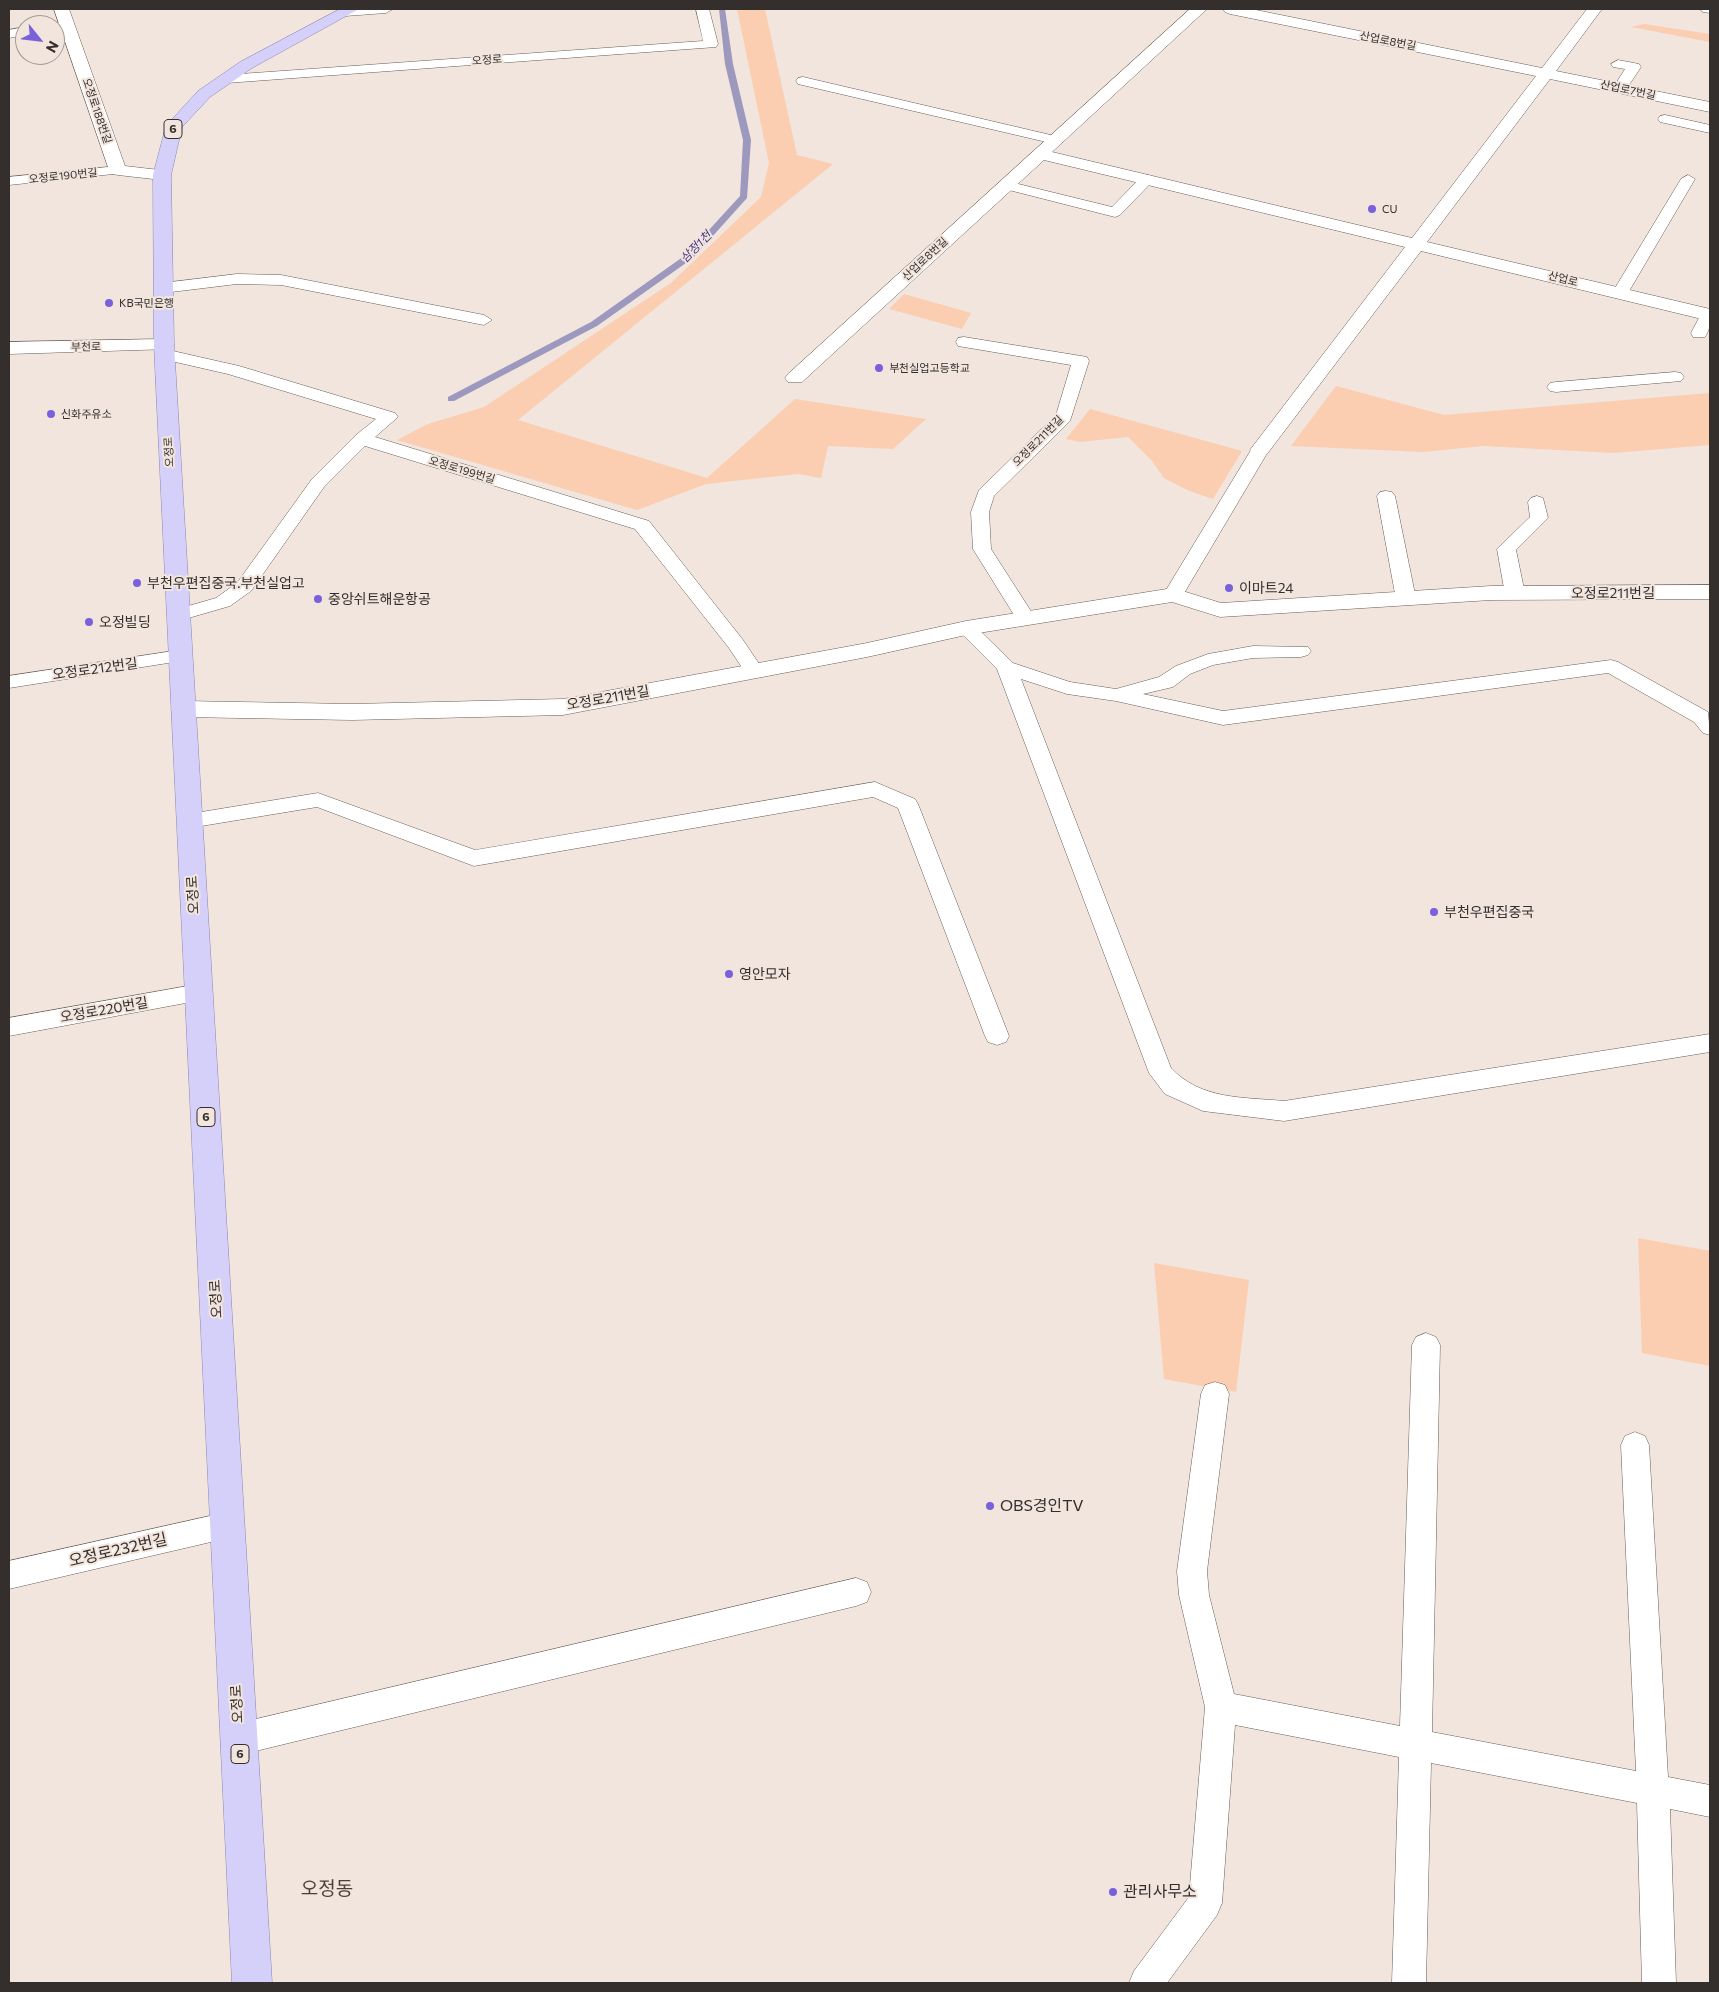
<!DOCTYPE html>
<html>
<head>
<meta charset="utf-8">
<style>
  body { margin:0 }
  #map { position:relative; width:1719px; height:1992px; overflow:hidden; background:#f1e5dd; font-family:Commissioner,sans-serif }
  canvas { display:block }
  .frame { position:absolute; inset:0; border:10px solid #342f2c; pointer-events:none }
  .north { position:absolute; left:15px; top:15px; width:50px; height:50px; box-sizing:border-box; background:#f1e5dd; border:1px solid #a59c96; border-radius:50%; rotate:119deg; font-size:14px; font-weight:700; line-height:20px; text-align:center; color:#342f2c }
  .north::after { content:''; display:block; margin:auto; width:18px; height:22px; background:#7a60db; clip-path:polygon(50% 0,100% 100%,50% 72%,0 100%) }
</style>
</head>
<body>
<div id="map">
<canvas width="1719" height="1992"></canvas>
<div class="frame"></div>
<div class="north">N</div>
</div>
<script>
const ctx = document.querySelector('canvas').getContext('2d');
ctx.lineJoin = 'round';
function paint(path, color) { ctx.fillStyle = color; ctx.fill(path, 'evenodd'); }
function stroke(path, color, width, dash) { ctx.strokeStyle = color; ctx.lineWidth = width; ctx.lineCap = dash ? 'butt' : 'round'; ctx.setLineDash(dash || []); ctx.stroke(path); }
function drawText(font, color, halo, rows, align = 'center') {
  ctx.font = font + ' Commissioner,"Noto Sans KR",sans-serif'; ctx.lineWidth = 4; ctx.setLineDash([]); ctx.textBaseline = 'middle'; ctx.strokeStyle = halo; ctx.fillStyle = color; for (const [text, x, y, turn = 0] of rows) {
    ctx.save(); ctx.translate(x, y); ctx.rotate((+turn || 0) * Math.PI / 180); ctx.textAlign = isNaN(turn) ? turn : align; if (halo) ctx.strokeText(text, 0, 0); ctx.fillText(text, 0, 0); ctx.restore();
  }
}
const green = new Path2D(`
  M 737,9 L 765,9 L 797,155 L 833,164 L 518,420 L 707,478 L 795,399 L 926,419 L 893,449 L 828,446 L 821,478 L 798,474 L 706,484 L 637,510 L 397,440 L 428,424 L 484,407 L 671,283 L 761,197 L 769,163 Z
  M 1644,24 L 1710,34 L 1710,42 L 1631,27 Z
  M 904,294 L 971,313 L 962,329 L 889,309 Z
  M 1336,386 L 1444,415 L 1710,393 L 1710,445 L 1613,453 L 1484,446 L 1423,452 L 1291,446 Z
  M 1090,409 L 1242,451 L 1213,499 L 1187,490 L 1164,478 L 1152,461 L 1128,437 L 1080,442 L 1066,439 Z
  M 1638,1238 L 1710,1251 L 1710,1366 L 1642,1353 Z
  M 1154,1263 L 1249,1280 L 1236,1392 L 1164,1379 Z`);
const stream = new Path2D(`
  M 719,9 L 725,9 L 733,64 L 751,140 L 747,198 L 693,258 L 597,326 L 454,401 L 448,401 L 448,397 L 591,322 L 687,254 L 740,196 L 743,140 L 725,64 Z`);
const service = new Path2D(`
  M 340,9 L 393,9 L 386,13 L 345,16 L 340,15 L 338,12 Z
  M 696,9 L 709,9 L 718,44 L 716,47 L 226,83 L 219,79 L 226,75 L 703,41 Z
  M 66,21 L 71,22 L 73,25 L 71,28 L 55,30 L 55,25 L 49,25 Z
  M 25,27 L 25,35 L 9,38 L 9,30 Z
  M 1618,60 L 1639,64 L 1641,67 L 1625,91 L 1620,92 L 1613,88 L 1625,69 L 1613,67 L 1611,64 Z
  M 803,77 L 1055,136 L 1062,140 L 1055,144 L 798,84 L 796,81 L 798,78 Z
  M 1665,115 L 1710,125 L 1710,133 L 1660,122 L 1658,119 L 1660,116 Z
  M 118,166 L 123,167 L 125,170 L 123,173 L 9,185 L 9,177 Z
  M 1147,175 L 1152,176 L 1154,179 L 1152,182 L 1120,215 L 1115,217 L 1001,188 L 999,185 L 1006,181 L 1112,207 L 1142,176 Z
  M 1688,175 L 1695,179 L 1628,293 L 1620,298 L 1614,296 L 1612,293 L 1681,179 Z
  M 237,274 L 281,275 L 484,315 L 492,320 L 484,325 L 281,285 L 237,284 L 163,293 L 155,288 L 163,283 Z
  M 1708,310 L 1710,311 C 1710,321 1711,328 1705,337 L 1693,337 L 1691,333 L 1702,312 Z
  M 964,337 L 1081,356 L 1087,357 L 1089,361 L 1070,421 L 994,496 L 989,512 L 991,549 L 1036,619 L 1033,623 L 1019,623 L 973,549 L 971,512 L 979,490 L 1056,415 L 1071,365 L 958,346 L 956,342 L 958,338 Z
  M 164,349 L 239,366 L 395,413 L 398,417 L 375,437 L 649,521 L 743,640 L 764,671 L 761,675 L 754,677 L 747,675 L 729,648 L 635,529 L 365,446 L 324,487 L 251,591 L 230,606 L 178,621 L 171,619 L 168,615 L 171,611 L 216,598 L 237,583 L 312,479 L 356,435 L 376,419 L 228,374 L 158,358 L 156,354 L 158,350 Z
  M 1675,372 L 1681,373 L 1684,377 L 1681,381 L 1556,392 L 1550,391 L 1547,387 L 1550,383 L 1556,382 Z
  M 1260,445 L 1266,446 L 1269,450 L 1183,595 L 1180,599 L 1166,599 L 1163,595 L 1251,450 L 1254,446 Z
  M 1386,491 L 1392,492 L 1395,496 L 1416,599 L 1413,603 L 1399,603 L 1396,599 L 1377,496 L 1380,492 Z
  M 1537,496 L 1543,498 L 1548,518 L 1516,550 L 1525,594 L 1522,598 L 1508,598 L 1505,594 L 1497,549 L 1530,517 L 1528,502 L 1531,498 Z
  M 966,622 L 973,624 L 1013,663 L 1070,682 L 1116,689 L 1159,677 L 1176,666 L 1208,654 L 1253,646 L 1308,647 L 1311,651 L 1308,655 L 1301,657 L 1253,658 L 1213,665 L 1190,674 L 1173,687 L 1143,694 L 1223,711 L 1611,660 L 1618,662 L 1708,712 L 1710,735 L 1703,733 L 1694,722 L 1608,673 L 1223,725 L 1116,701 L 1067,694 L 1021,679 L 1171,1068 C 1201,1100 1243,1097 1284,1101 L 1710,1034 L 1710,1052 L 1284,1121 L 1203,1111 L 1165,1094 L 1149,1073 L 997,669 L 956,628 L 959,624 Z
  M 180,650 L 187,652 L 190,656 L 187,660 L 9,688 L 9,676 Z
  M 875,782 L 915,799 L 918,804 L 1009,1036 L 1006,1042 L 997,1045 L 988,1042 L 985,1036 L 898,808 L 873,797 L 474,866 L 317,807 L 189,828 L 181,826 L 178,821 L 181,816 L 189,814 L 318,793 L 475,850 Z
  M 199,984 L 207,987 L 211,993 L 207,999 L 9,1036 L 9,1018 Z
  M 1426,1333 L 1436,1337 L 1440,1345 L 1432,1732 L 1636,1771 L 1621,1445 L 1625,1436 L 1635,1432 L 1645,1436 L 1649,1445 L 1668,1777 L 1710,1785 L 1710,1817 L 1670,1809 L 1676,1983 L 1642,1983 L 1637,1803 L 1431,1763 L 1426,1983 L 1392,1983 L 1399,1757 L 1235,1725 L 1222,1903 L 1217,1915 L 1167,1983 L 1129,1983 L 1134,1971 L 1189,1897 L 1205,1707 L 1179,1595 L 1177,1571 L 1201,1394 L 1205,1385 L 1215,1382 L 1225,1385 L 1229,1394 L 1207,1571 L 1209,1595 L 1234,1694 L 1400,1726 L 1412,1345 L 1416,1337 Z
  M 228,1512 L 238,1516 L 243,1525 L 238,1534 L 228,1538 L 9,1589 L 9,1561 Z
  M 856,1578 L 867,1582 L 871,1592 L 867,1602 L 856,1606 L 239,1755 L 228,1750 L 223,1739 L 228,1728 L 239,1723 Z`);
const minor = new Path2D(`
  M 54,9 L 69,9 L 125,166 L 168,171 L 171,175 L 168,179 L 162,180 L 118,175 L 112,174 L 109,170 Z
  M 1190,9 L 1207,9 L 1052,152 L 1412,238 L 1536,76 L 1230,14 L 1225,12 L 1223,9 L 1251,9 L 1542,68 L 1587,9 L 1602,9 L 1556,71 L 1710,102 L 1710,112 L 1550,79 L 1427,242 L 1710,309 L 1710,321 L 1421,251 L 1267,454 L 1260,456 L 1253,454 L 1250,450 L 1405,247 L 1044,160 L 802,382 L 788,382 L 785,378 L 788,374 Z
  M 1710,585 L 1710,599 L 1491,600 L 1220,617 L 1172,602 L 966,635 L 867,657 L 563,715 L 352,720 L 183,717 L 175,714 L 171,709 L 175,704 L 183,701 L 352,704 L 563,699 L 867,643 L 966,621 L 1173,588 L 1221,603 L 1491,586 Z`);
const tertiary = new Path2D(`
  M 1700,9 L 1710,9 L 1710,13 L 1703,12 Z
  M 164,339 L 171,341 L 174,345 L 171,349 L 9,354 L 9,342 Z`);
const primary = new Path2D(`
  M 340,9 L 359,9 L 252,68 L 210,97 L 182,127 L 171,175 L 174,345 L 272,1983 L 232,1983 L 154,345 L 153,175 L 166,126 L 198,91 L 240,62 Z`);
const markers = [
  [1372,209,5,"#7a60db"],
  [109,303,5,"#7a60db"],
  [879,368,5,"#7a60db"],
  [51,414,5,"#7a60db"],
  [137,583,5,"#7a60db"],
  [1229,588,5,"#7a60db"],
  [318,599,5,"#7a60db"],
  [89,622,5,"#7a60db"],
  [1434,912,5,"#7a60db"],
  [729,974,5,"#7a60db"],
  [990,1506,5,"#7a60db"],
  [1113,1892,5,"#7a60db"]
];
const farStreetnames = [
  ["산업로8번길",1388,41,11],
  ["오정로",487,60,-4],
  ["산업로7번길",1628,90,12],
  ["오정로188번길",97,111,71],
  ["오정로190번길",63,176,-6],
  ["산업로8번길",925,259,-43],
  ["산업로",1563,279,14],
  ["부천로",86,347,-1],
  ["오정로211번길",1038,441,-45],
  ["오정로",169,452,-93],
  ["오정로199번길",462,470,17]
];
const farPoinames = [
  ["CU",1382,209],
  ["KB국민은행",119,303],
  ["부천실업고등학교",889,368],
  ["신화주유소",61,414]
];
const shields = [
  [173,129,18],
  [206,1117,18],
  [240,1754,18]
];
const shieldNames = [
  ["6",173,129],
  ["6",206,1117],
  ["6",240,1754]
];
const farWaternames = [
  ["삼정1천",696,247,-45]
];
const poiNames = [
  ["부천우편집중국.부천실업고",147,583],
  ["이마트24",1239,588],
  ["중앙쉬트해운항공",328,599],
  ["오정빌딩",99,622],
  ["부천우편집중국",1444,912],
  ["영안모자",739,974]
];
const streetNames = [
  ["오정로211번길",1613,593],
  ["오정로212번길",95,669,-8],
  ["오정로211번길",608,698,-10],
  ["오정로",193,895,-93],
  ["오정로220번길",104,1010,-10],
  ["오정로",216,1299,-93],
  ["오정로",237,1704,-93]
];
const nearPoinames = [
  ["OBS경인TV",1000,1506],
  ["관리사무소",1123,1892]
];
const nearStreetnames = [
  ["오정로232번길",118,1550,-13]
];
const nearQuarternames = [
  ["오정동",327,1889]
];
paint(green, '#fbcdb1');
paint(stream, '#9d98be');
stroke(service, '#675d56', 1);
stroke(minor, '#675d56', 1);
stroke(tertiary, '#675d56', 1);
stroke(primary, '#8a84b0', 1);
paint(service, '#fff');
paint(minor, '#fff');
paint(tertiary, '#fff');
paint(primary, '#d5d0fa');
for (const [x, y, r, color] of markers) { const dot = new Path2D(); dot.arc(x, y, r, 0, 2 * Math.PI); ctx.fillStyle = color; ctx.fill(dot); stroke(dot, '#f1e5dd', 2); }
drawText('11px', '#342f2c', '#f1e5dd', farStreetnames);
drawText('11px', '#342f2c', '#f1e5dd', farPoinames, 'left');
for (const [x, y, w] of shields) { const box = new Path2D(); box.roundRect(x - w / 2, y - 9.5, w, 19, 4); ctx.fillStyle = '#f1e5dd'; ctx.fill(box); stroke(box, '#342f2c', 1); }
drawText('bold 12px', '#342f2c', null, shieldNames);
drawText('italic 12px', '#463584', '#f1e5dd', farWaternames);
drawText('14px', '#342f2c', '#f1e5dd', poiNames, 'left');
drawText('14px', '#342f2c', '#f1e5dd', streetNames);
drawText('16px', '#342f2c', '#f1e5dd', nearPoinames, 'left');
drawText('16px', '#342f2c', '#f1e5dd', nearStreetnames);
drawText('19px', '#4b413b', '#f1e5dd', nearQuarternames);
</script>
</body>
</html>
